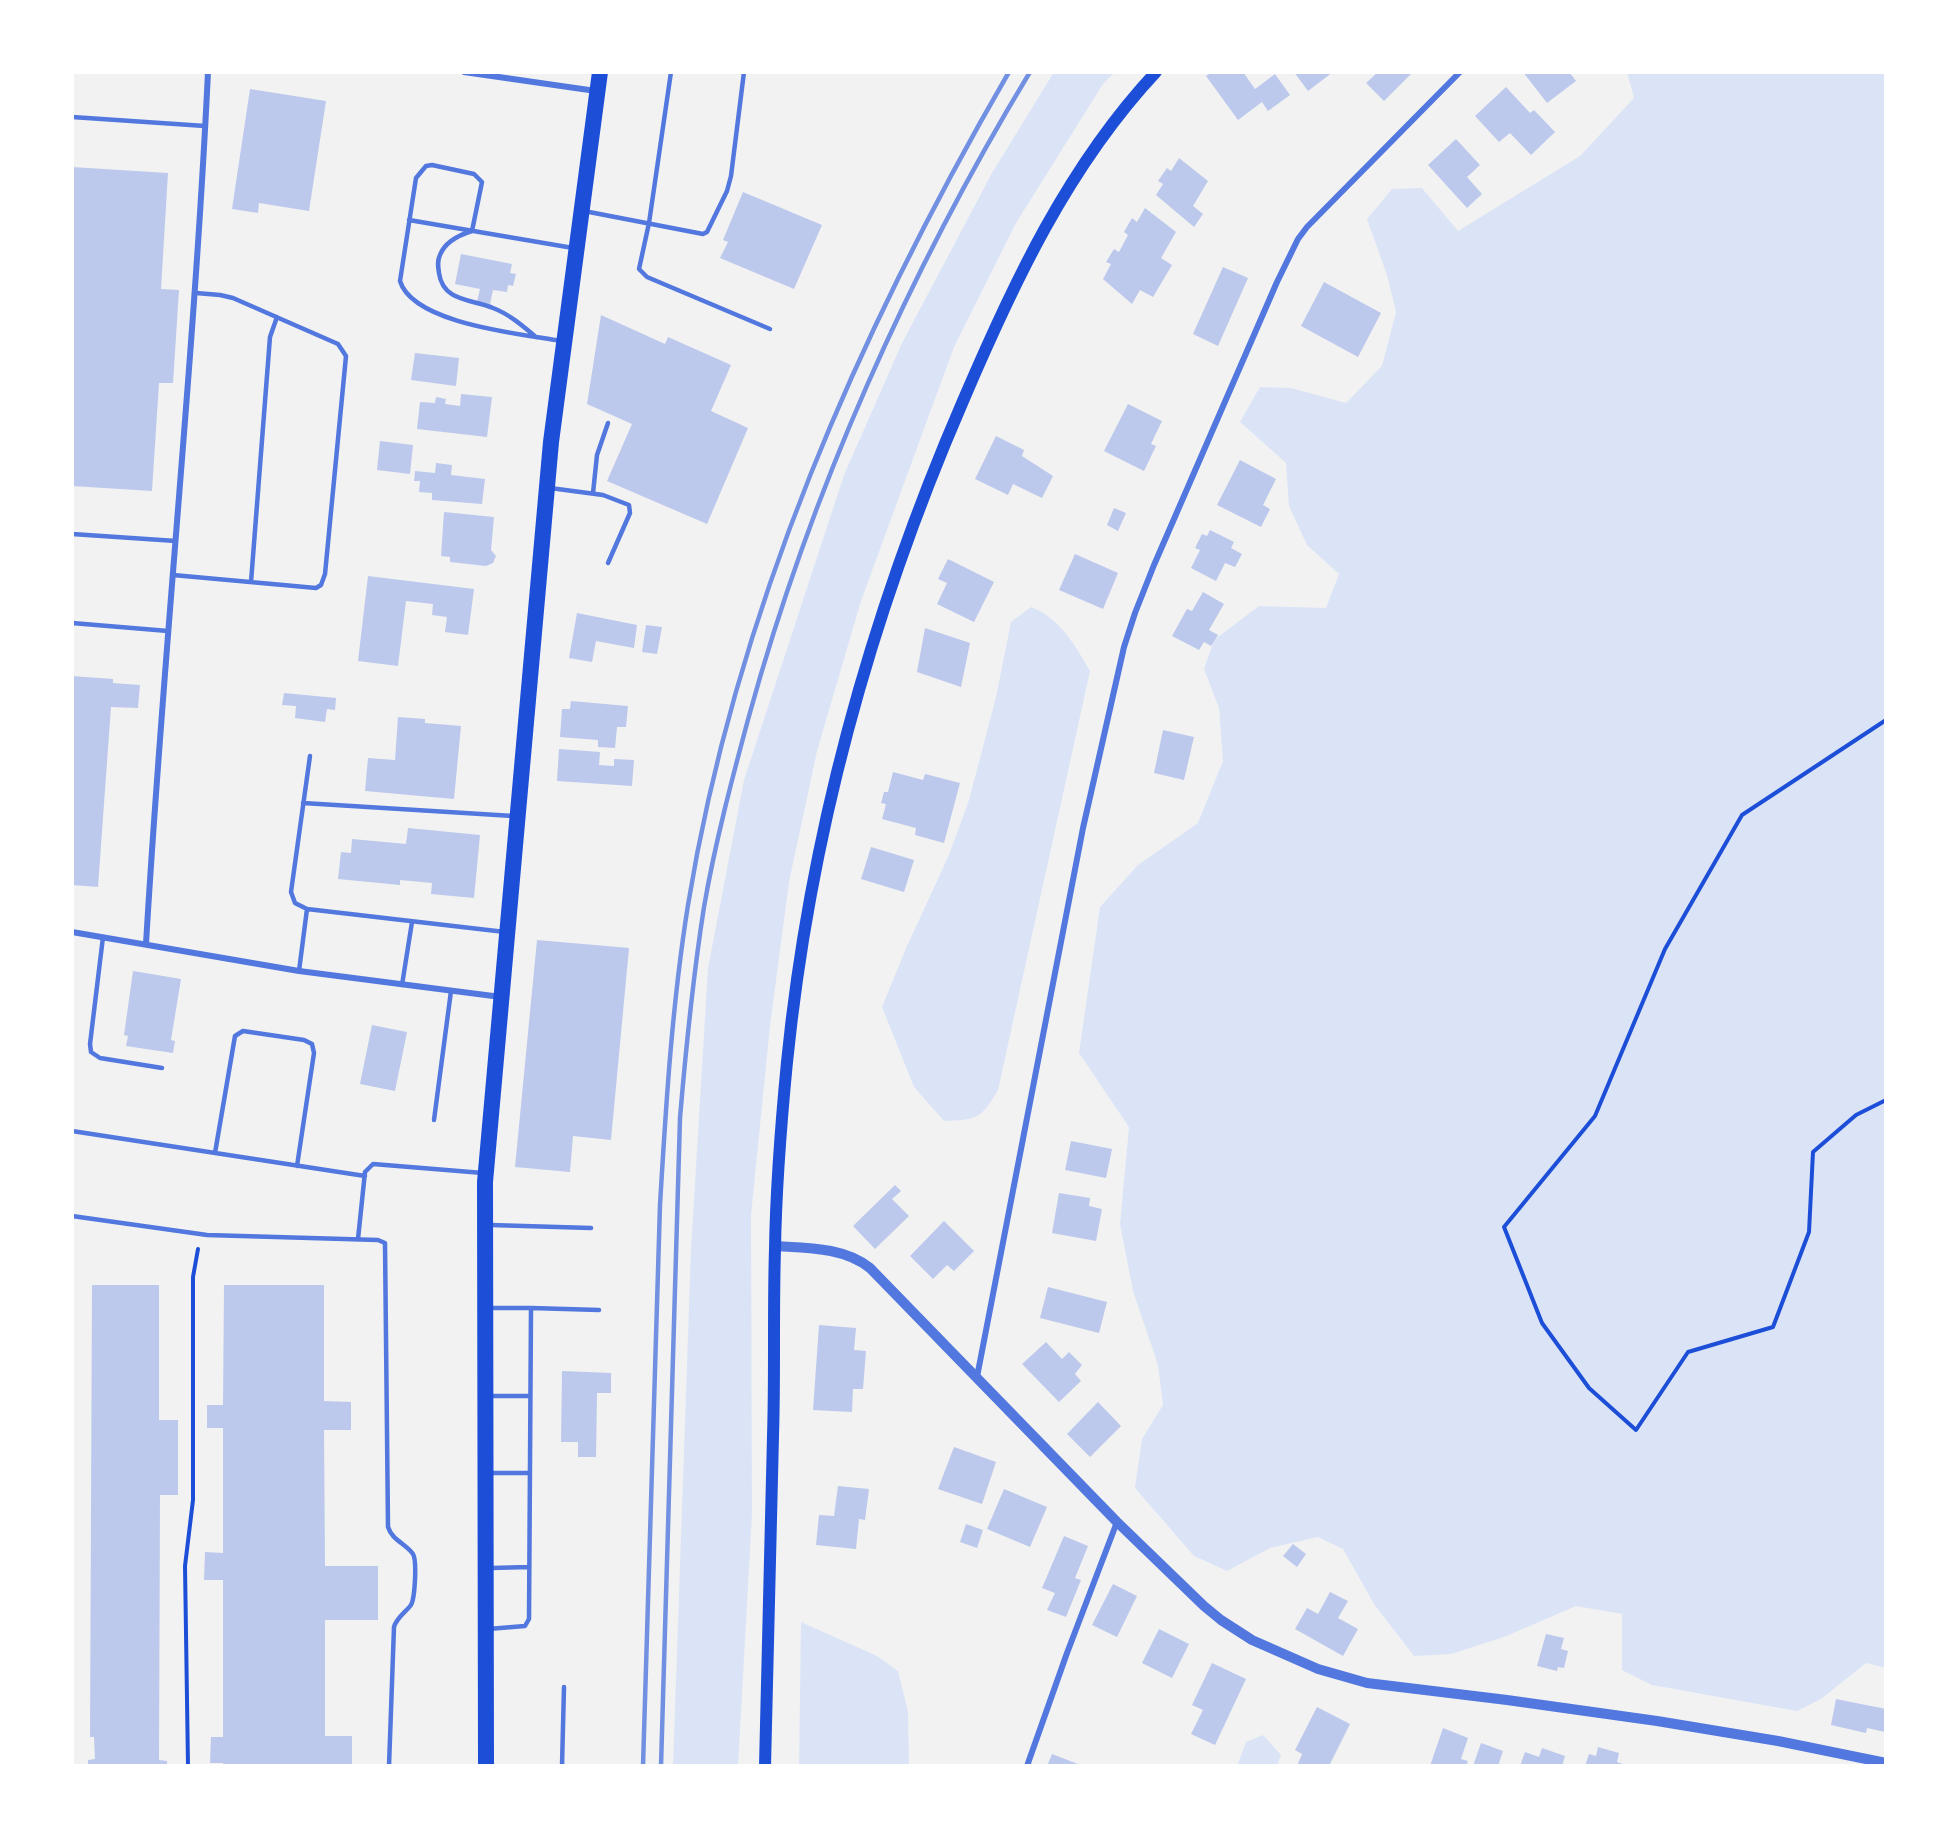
<!DOCTYPE html>
<html>
<head>
<meta charset="utf-8">
<style>
  body { margin:0 }
  #map { position:relative; width:1958px; height:1838px; overflow:hidden; background:#f2f2f2; font-family:Overpass,sans-serif }
  canvas { display:block }
  .frame { position:absolute; inset:0; border:74px solid #fff; pointer-events:none }
</style>
</head>
<body>
<div id="map">
<canvas width="1958" height="1838"></canvas>
<div class="frame"></div>
</div>
<script>
const ctx = document.querySelector('canvas').getContext('2d');
ctx.lineJoin = 'round';
function paint(path, color) { ctx.fillStyle = color; ctx.fill(path, 'evenodd'); }
function stroke(path, color, width, dash) { ctx.strokeStyle = color; ctx.lineWidth = width; ctx.lineCap = dash ? 'butt' : 'round'; ctx.setLineDash(dash || []); ctx.stroke(path); }
const green = new Path2D(`
  M 1054,72 L 1115,72 L 1103,84 L 1016,223 L 954,347 L 861,601 L 817,751 L 789,882 L 770,1026 L 751,1215 L 752,1514 L 738,1766 L 673,1766 L 691,1249 L 708,968 L 744,780 L 844,475 L 902,343 L 992,173 Z
  M 1627,72 L 1886,72 L 1886,1668 L 1866,1663 L 1821,1699 L 1797,1711 L 1652,1685 L 1622,1670 L 1622,1614 L 1576,1606 L 1504,1637 L 1451,1654 L 1414,1656 L 1374,1604 L 1343,1549 L 1318,1537 L 1270,1548 L 1227,1571 L 1194,1556 L 1135,1488 L 1142,1439 L 1163,1405 L 1158,1365 L 1133,1291 L 1120,1224 L 1129,1127 L 1079,1053 L 1100,907 L 1138,865 L 1198,823 L 1223,761 L 1219,708 L 1204,669 L 1214,640 L 1259,606 L 1326,608 L 1339,574 L 1307,545 L 1289,506 L 1286,463 L 1240,422 L 1260,387 L 1291,388 L 1346,403 L 1382,366 L 1396,312 L 1387,275 L 1367,219 L 1392,189 L 1422,188 L 1458,231 L 1580,156 L 1634,98 Z
  M 1031,607 C 1060,618 1075,645 1090,671 L 998,1090 C 981,1119 977,1120 944,1121 L 914,1087 L 882,1007 L 907,946 L 949,855 L 969,800 L 996,697 L 1011,622 Z
  M 801,1622 L 877,1656 L 898,1671 L 908,1712 L 909,1766 L 799,1766 Z
  M 1263,1735 L 1281,1755 L 1277,1766 L 1237,1766 L 1246,1742 Z`);
const building = new Path2D(`
  M 1212,72 L 1243,72 L 1255,89 L 1275,74 L 1290,95 L 1268,111 L 1262,102 L 1238,120 L 1206,76 Z
  M 1294,72 L 1333,72 L 1308,91 Z
  M 1378,72 L 1413,72 L 1384,101 L 1366,83 Z
  M 1523,72 L 1569,72 L 1576,81 L 1547,103 Z
  M 1506,87 L 1530,113 L 1534,110 L 1555,132 L 1531,155 L 1510,133 L 1499,142 L 1475,116 Z
  M 250,89 L 326,101 L 309,211 L 259,203 L 258,213 L 232,209 Z
  M 1456,139 L 1480,165 L 1467,177 L 1482,194 L 1467,208 L 1428,165 Z
  M 1179,158 L 1208,181 L 1193,206 L 1203,214 L 1194,227 L 1156,195 L 1163,184 L 1158,181 L 1167,168 L 1171,171 Z
  M 72,167 L 168,173 L 161,289 L 179,290 L 173,383 L 159,383 L 152,491 L 72,486 Z
  M 743,192 L 822,225 L 794,289 L 720,258 L 728,242 L 723,240 Z
  M 1145,208 L 1176,232 L 1161,258 L 1172,265 L 1153,297 L 1140,290 L 1132,304 L 1103,279 L 1111,264 L 1106,262 L 1114,249 L 1119,252 L 1128,235 L 1124,232 L 1132,218 L 1137,222 Z
  M 461,254 L 512,264 L 510,273 L 516,274 L 513,286 L 508,285 L 507,292 L 493,290 L 490,304 L 477,302 L 480,289 L 455,284 Z
  M 1223,267 L 1248,278 L 1218,346 L 1193,334 Z
  M 1324,282 L 1381,313 L 1358,357 L 1301,326 Z
  M 601,315 L 665,344 L 668,337 L 731,365 L 711,411 L 748,428 L 707,524 L 607,481 L 632,424 L 587,404 Z
  M 415,353 L 459,358 L 456,386 L 411,380 Z
  M 461,394 L 492,397 L 487,437 L 417,429 L 420,402 L 435,403 L 436,397 L 446,399 L 445,404 L 460,406 Z
  M 1128,404 L 1162,421 L 1151,444 L 1156,446 L 1144,471 L 1104,451 Z
  M 996,436 L 1024,450 L 1022,456 L 1053,476 L 1042,498 L 1013,484 L 1008,495 L 975,479 Z
  M 380,441 L 413,445 L 410,474 L 377,470 Z
  M 1240,460 L 1276,479 L 1263,505 L 1270,509 L 1261,527 L 1217,505 Z
  M 436,463 L 452,465 L 451,475 L 485,479 L 482,504 L 432,500 L 432,493 L 419,492 L 420,481 L 414,481 L 415,471 L 435,473 Z
  M 1114,508 L 1126,513 L 1118,531 L 1107,525 Z
  M 444,512 L 494,517 L 491,550 L 496,556 L 493,563 L 486,566 L 450,562 L 450,557 L 441,556 Z
  M 1210,530 L 1234,542 L 1231,548 L 1242,554 L 1235,567 L 1225,563 L 1216,581 L 1191,568 L 1200,550 L 1195,548 L 1202,534 L 1207,536 Z
  M 1075,554 L 1118,573 L 1103,609 L 1059,590 Z
  M 948,559 L 994,582 L 974,622 L 937,604 L 947,583 L 938,579 Z
  M 368,576 L 474,589 L 468,635 L 445,632 L 447,617 L 432,615 L 433,604 L 406,601 L 398,666 L 358,661 Z
  M 1203,592 L 1224,604 L 1209,630 L 1218,635 L 1211,646 L 1204,642 L 1199,650 L 1172,636 L 1187,609 L 1192,611 Z
  M 577,613 L 637,625 L 634,648 L 596,641 L 592,662 L 569,658 Z
  M 646,625 L 662,627 L 657,654 L 642,652 Z
  M 925,628 L 970,643 L 961,687 L 917,672 Z
  M 72,676 L 113,679 L 113,683 L 140,685 L 138,708 L 111,707 L 98,887 L 72,885 Z
  M 284,693 L 336,698 L 335,710 L 327,709 L 325,722 L 295,718 L 296,706 L 282,705 Z
  M 571,701 L 628,706 L 626,727 L 617,727 L 615,748 L 598,747 L 598,740 L 560,737 L 562,709 L 570,709 Z
  M 398,717 L 425,719 L 425,723 L 461,726 L 454,799 L 365,791 L 368,758 L 395,760 Z
  M 1163,730 L 1194,737 L 1184,780 L 1154,773 Z
  M 559,749 L 600,752 L 599,765 L 614,766 L 614,759 L 634,760 L 632,786 L 557,781 Z
  M 893,772 L 923,780 L 925,774 L 960,783 L 944,843 L 915,835 L 916,828 L 882,819 L 886,804 L 881,803 L 884,792 L 888,792 Z
  M 408,828 L 480,835 L 474,898 L 431,894 L 432,883 L 400,880 L 400,885 L 338,879 L 341,852 L 351,853 L 352,839 L 406,844 Z
  M 871,847 L 914,860 L 904,892 L 861,879 Z
  M 537,940 L 629,948 L 611,1140 L 573,1136 L 570,1172 L 515,1167 Z
  M 133,971 L 181,979 L 171,1040 L 175,1041 L 173,1053 L 126,1046 L 128,1036 L 124,1035 Z
  M 372,1025 L 407,1032 L 395,1091 L 360,1084 Z
  M 1071,1141 L 1112,1149 L 1106,1178 L 1065,1170 Z
  M 895,1185 L 901,1191 L 892,1199 L 909,1216 L 875,1249 L 853,1226 Z
  M 1059,1193 L 1090,1198 L 1089,1206 L 1102,1209 L 1096,1241 L 1052,1233 Z
  M 944,1221 L 974,1251 L 954,1271 L 947,1265 L 933,1279 L 910,1256 Z
  M 92,1285 L 159,1285 L 159,1420 L 178,1420 L 178,1495 L 160,1495 L 159,1760 L 167,1761 L 167,1766 L 88,1766 L 88,1760 L 95,1759 L 94,1737 L 90,1737 Z
  M 224,1285 L 324,1285 L 324,1401 L 351,1402 L 351,1430 L 324,1430 L 325,1566 L 378,1566 L 378,1620 L 325,1620 L 325,1736 L 352,1736 L 352,1764 L 325,1764 L 325,1766 L 223,1766 L 223,1763 L 210,1763 L 211,1737 L 223,1737 L 223,1580 L 204,1580 L 205,1552 L 223,1553 L 223,1428 L 207,1428 L 207,1405 L 223,1405 Z
  M 1048,1287 L 1107,1302 L 1099,1333 L 1040,1318 Z
  M 819,1325 L 856,1328 L 854,1350 L 866,1351 L 863,1389 L 853,1389 L 852,1412 L 813,1410 Z
  M 1046,1342 L 1062,1359 L 1069,1352 L 1082,1365 L 1075,1374 L 1081,1381 L 1059,1402 L 1022,1364 Z
  M 562,1371 L 611,1373 L 611,1393 L 597,1393 L 596,1457 L 578,1457 L 578,1442 L 561,1442 Z
  M 1098,1402 L 1121,1426 L 1090,1457 L 1067,1434 Z
  M 954,1447 L 996,1462 L 982,1504 L 938,1489 Z
  M 838,1486 L 869,1489 L 865,1520 L 859,1519 L 856,1549 L 816,1545 L 819,1515 L 834,1516 Z
  M 1004,1489 L 1047,1507 L 1030,1547 L 987,1529 Z
  M 966,1524 L 983,1530 L 977,1548 L 960,1542 Z
  M 1064,1536 L 1088,1546 L 1075,1578 L 1081,1580 L 1066,1617 L 1047,1610 L 1055,1593 L 1042,1588 Z
  M 1293,1544 L 1306,1554 L 1297,1567 L 1283,1556 Z
  M 1113,1584 L 1137,1596 L 1117,1637 L 1092,1625 Z
  M 1330,1592 L 1348,1601 L 1338,1618 L 1358,1629 L 1343,1656 L 1295,1629 L 1307,1608 L 1318,1614 Z
  M 1159,1629 L 1189,1644 L 1172,1678 L 1142,1663 Z
  M 1546,1634 L 1564,1638 L 1561,1649 L 1568,1651 L 1564,1668 L 1558,1667 L 1557,1671 L 1537,1666 Z
  M 1212,1663 L 1246,1679 L 1215,1745 L 1191,1734 L 1203,1710 L 1192,1705 Z
  M 1836,1699 L 1886,1709 L 1885,1732 L 1867,1728 L 1866,1733 L 1831,1725 Z
  M 1317,1707 L 1350,1724 L 1329,1766 L 1297,1766 L 1302,1754 L 1295,1750 Z
  M 1443,1728 L 1468,1738 L 1461,1759 L 1468,1761 L 1466,1766 L 1430,1766 Z
  M 1481,1743 L 1503,1751 L 1498,1766 L 1473,1766 Z
  M 1598,1747 L 1619,1753 L 1617,1762 L 1629,1766 L 1585,1766 L 1589,1754 L 1596,1756 Z
  M 1542,1748 L 1565,1756 L 1562,1766 L 1520,1766 L 1525,1752 L 1539,1757 Z
  M 1052,1754 L 1083,1766 L 1047,1766 Z`);
const path = new Path2D(`
  M 1886,720 L 1742,815 L 1665,949 L 1595,1116 L 1504,1227 L 1542,1323 L 1589,1388 L 1636,1430 L 1688,1352 L 1773,1327 L 1809,1232 L 1813,1152 L 1856,1115 L 1886,1100
  M 188,1766 L 185,1566 L 193,1500 L 193,1277 L 198,1249`);
const service = new Path2D(`
  M 671,72 L 649,223 L 639,269 L 647,277 L 770,329
  M 72,117 L 205,126
  M 584,211 L 703,234 L 707,232 L 727,191 L 731,176 L 744,72
  M 409,220 L 573,248
  M 536,337 C 523,326 509,314 493,308 C 472,299 443,302 439,273 C 438,267 437,261 440,255 C 445,242 459,235 472,231 L 482,182 L 474,174 L 432,165 L 426,166 L 416,178 L 400,281 C 413,324 522,334 561,341
  M 550,488 L 603,495 L 629,505 L 630,513 L 608,563
  M 593,493 L 597,455 L 608,423
  M 72,534 L 176,541
  M 173,575 L 316,588 L 321,585 L 325,574 L 346,356 L 338,344 L 233,298 L 220,295 L 196,293
  M 251,582 L 270,337 L 277,317
  M 72,623 L 168,631
  M 303,803 L 513,816
  M 307,909 L 295,903 L 291,892 L 310,756
  M 103,937 L 90,1044 L 91,1052 L 100,1058 L 162,1068
  M 299,971 L 307,909 L 505,932
  M 402,985 L 412,922
  M 434,1120 L 451,991
  M 72,1131 L 365,1176
  M 215,1153 L 235,1036 L 243,1031 L 304,1040 L 312,1044 L 314,1053 L 297,1166
  M 72,1216 L 207,1235 L 378,1240 L 385,1243 L 388,1527 C 392,1540 406,1544 413,1554 C 417,1561 415,1598 411,1605 C 405,1613 397,1617 394,1627 L 389,1766
  M 490,1225 L 591,1228
  M 358,1239 L 365,1172 L 373,1164 L 483,1173
  M 487,1308 L 531,1308 L 529,1619 L 525,1626 L 488,1629
  M 531,1308 L 599,1310
  M 490,1396 L 530,1396
  M 490,1473 L 530,1473
  M 491,1568 L 529,1567
  M 562,1766 L 564,1687`);
const minor = new Path2D(`
  M 464,72 L 596,91
  M 72,932 L 299,971 L 501,997
  M 146,944 C 163,653 194,363 208,72
  M 977,1377 L 1083,828 L 1124,647 L 1135,613 L 1154,565 L 1277,282 L 1298,239 L 1307,227 L 1460,72
  M 1027,1766 L 1067,1653 L 1117,1522`);
const tertiary = new Path2D(`
  M 775,1246 C 806,1248 844,1247 870,1268 L 1117,1522 L 1204,1606 L 1221,1620 L 1252,1640 L 1318,1669 L 1367,1683 L 1507,1700 L 1657,1721 L 1778,1741 L 1886,1763`);
const secondary = new Path2D(`
  M 765,1766 C 768,1656 771,1546 773,1436 C 775,1374 773,1311 775,1249 C 776,1187 781,1124 787,1062 C 810,834 872,611 963,401 C 1013,284 1068,166 1156,72`);
const trunk = new Path2D(`
  M 486,1766 L 485,1182 L 551,442 L 600,72`);
const rail = new Path2D(`
  M 643,1766 L 660,1205 C 666,1104 672,1005 688,905 C 736,610 860,329 1009,72
  M 661,1766 L 680,1118 C 686,1047 693,977 704,907 C 715,843 732,779 749,716 C 811,491 909,272 1030,72`);
paint(green, '#dbe4f7');
paint(building, '#bdc9ec');
stroke(path, '#1d4ed8', 4);
stroke(service, '#5277de', 4.5);
stroke(minor, '#5277de', 6);
stroke(tertiary, '#5277de', 10);
stroke(secondary, '#1d4ed8', 12);
stroke(trunk, '#1d4ed8', 16);
stroke(rail, '#7290e2', 4.5);
</script>
</body>
</html>
